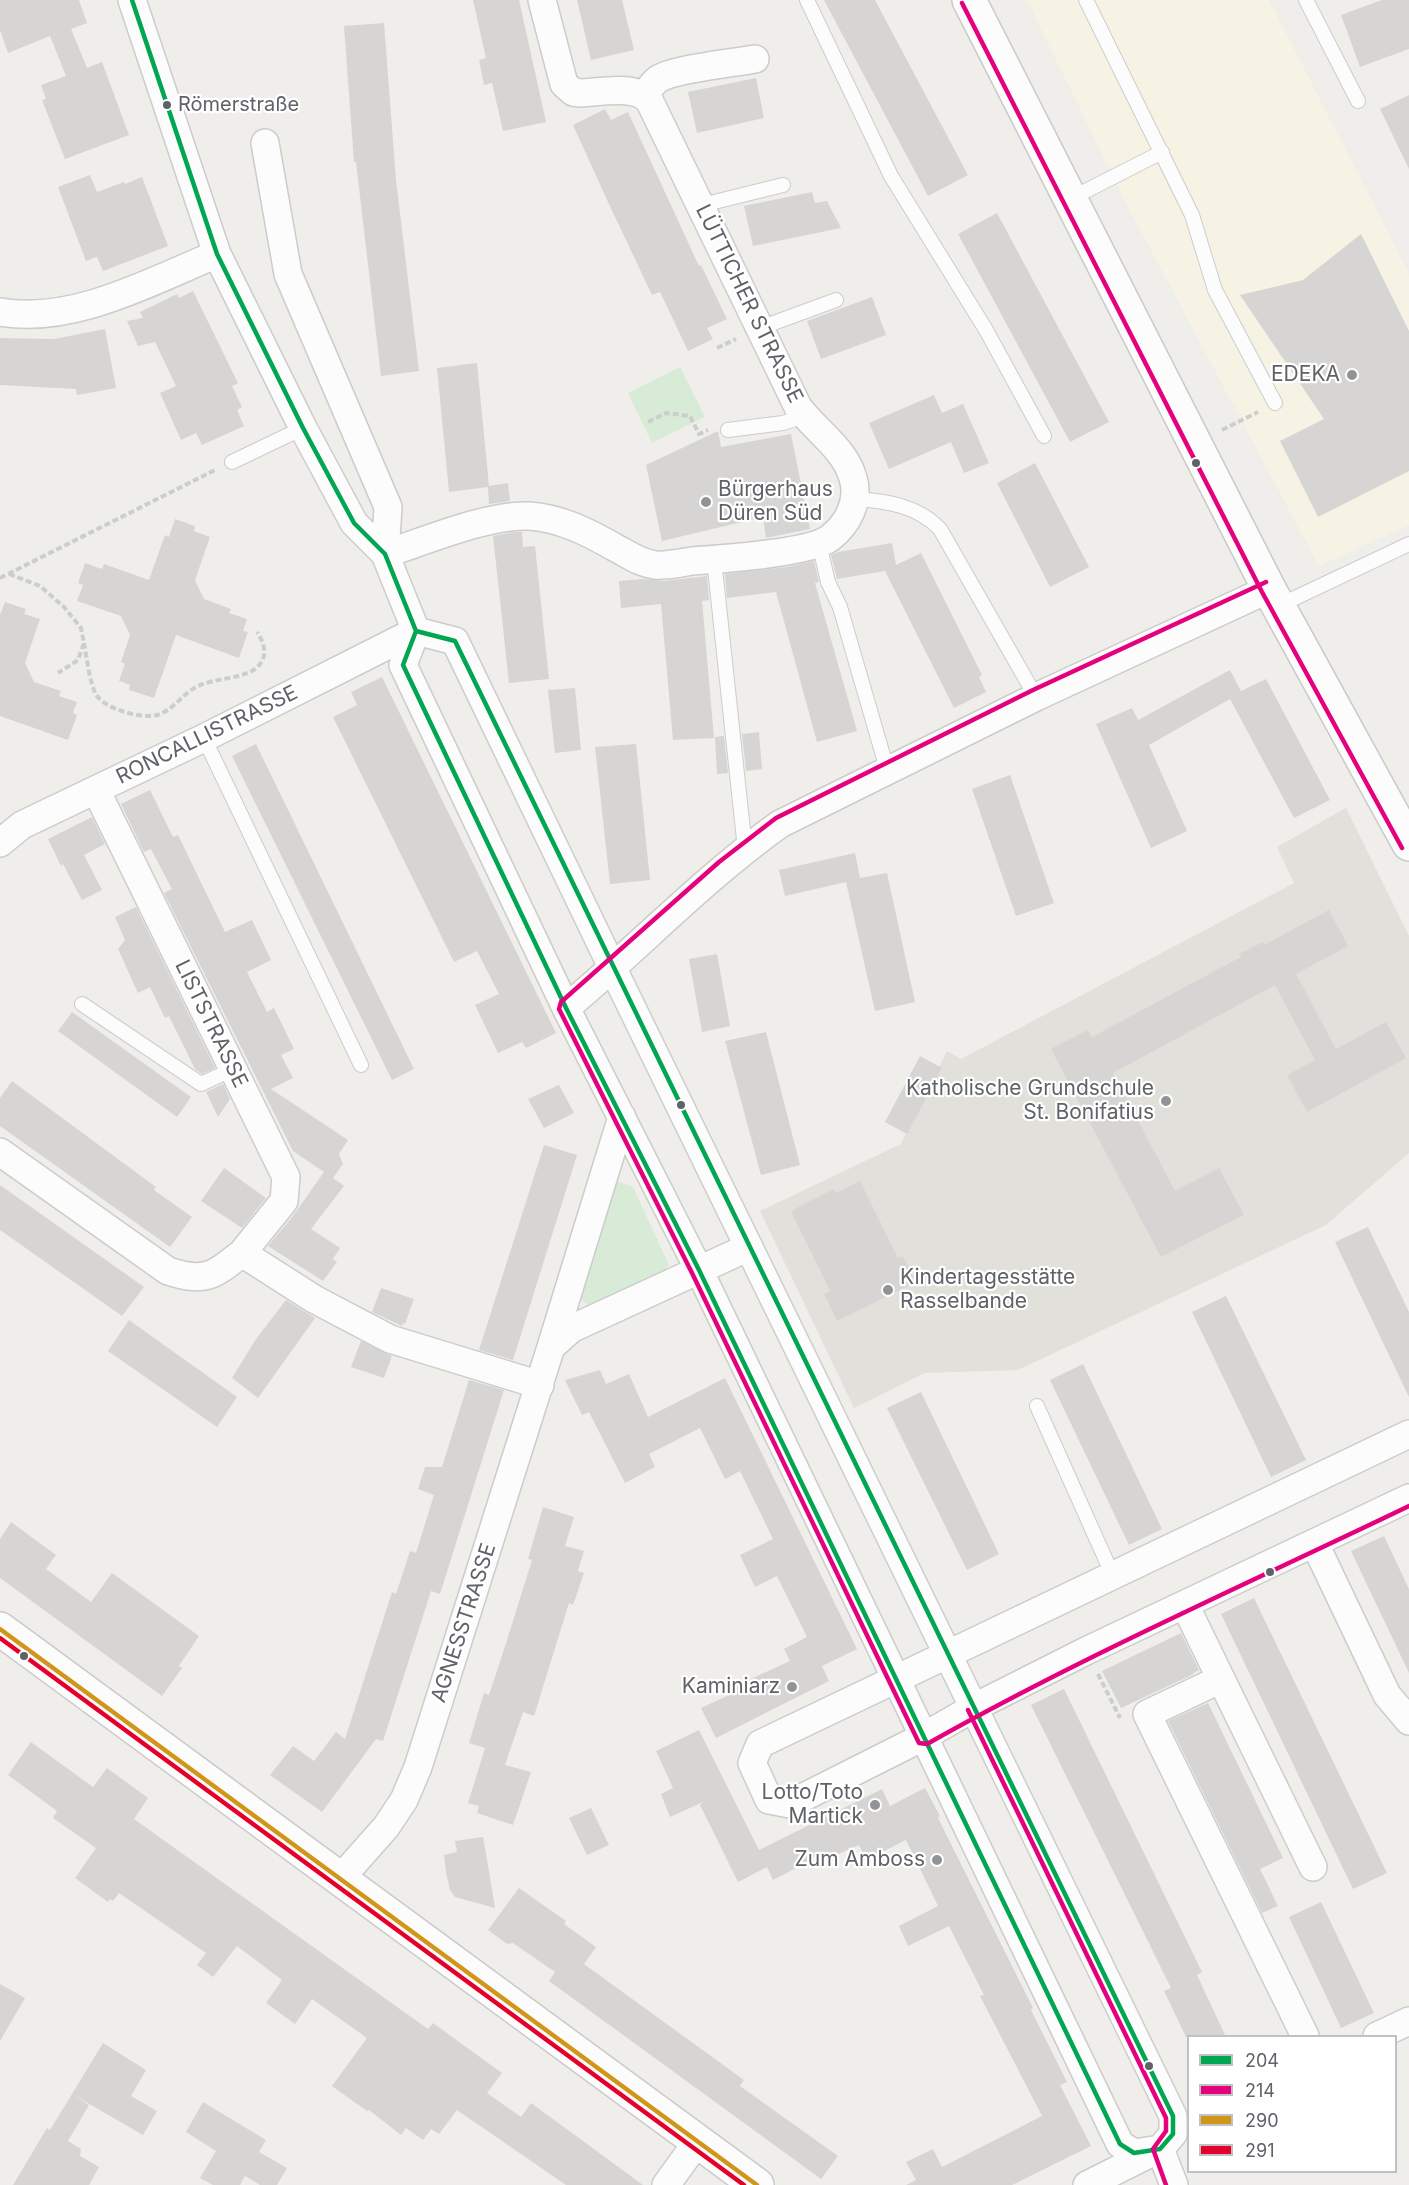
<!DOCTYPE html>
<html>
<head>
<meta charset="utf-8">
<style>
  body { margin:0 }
  #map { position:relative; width:1409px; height:2185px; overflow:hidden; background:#efeeea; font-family:Inter,sans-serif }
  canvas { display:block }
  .legend { position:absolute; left:1187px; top:2035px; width:210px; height:138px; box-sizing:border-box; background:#fff; border:2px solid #bfc1c3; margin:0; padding:8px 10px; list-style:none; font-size:18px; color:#5f6368 }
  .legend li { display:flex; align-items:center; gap:12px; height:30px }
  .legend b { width:30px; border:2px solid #bfc1c3 }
</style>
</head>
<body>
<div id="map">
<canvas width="1409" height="2185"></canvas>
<ul class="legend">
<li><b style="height:8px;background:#00a651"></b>204</li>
<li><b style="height:8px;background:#e5007d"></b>214</li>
<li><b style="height:8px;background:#d1951a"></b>290</li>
<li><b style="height:8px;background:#e4002b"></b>291</li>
</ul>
</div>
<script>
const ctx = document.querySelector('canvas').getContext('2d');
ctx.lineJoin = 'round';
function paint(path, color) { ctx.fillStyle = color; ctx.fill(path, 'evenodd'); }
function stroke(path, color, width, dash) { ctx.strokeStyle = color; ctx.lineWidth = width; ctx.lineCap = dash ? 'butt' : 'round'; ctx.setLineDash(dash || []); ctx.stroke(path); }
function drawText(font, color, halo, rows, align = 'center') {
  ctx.font = font + ' Inter,sans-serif'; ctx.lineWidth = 4.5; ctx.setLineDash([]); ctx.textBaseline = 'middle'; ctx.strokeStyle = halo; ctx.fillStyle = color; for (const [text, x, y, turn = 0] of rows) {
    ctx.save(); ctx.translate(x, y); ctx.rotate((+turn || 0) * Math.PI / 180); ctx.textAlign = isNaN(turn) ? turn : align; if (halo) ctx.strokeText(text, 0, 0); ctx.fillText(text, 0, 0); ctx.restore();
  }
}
const commercial = new Path2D(`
  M 1027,0 L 1269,0 L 1409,274 L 1409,525 L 1319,566 L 1125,201 Z`);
const education = new Path2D(`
  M 1346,808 L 1409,936 L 1409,1153 L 1326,1225 L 1018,1370 L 925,1373 L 854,1408 L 760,1211 L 901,1144 L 947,1051 L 961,1059 L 1294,883 L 1277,847 Z`);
const green = new Path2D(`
  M 680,367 L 705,417 L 652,443 L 628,393 Z
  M 616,1181 L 633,1187 L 669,1265 L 661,1274 L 596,1306 L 589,1306 L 580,1298 L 580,1288 Z`);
const building = new Path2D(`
  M 0,0 L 79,0 L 87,23 L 71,29 L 87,68 L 102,62 L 129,135 L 65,159 L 42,100 L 46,99 L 41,85 L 66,76 L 50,36 L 8,53 L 0,30 Z
  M 473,0 L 519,0 L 546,122 L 503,131 L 492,83 L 484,85 L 479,60 L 486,58 Z
  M 577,0 L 622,0 L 634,50 L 591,60 Z
  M 824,0 L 875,0 L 968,175 L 928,196 Z
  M 1382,0 L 1409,0 L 1409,49 L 1360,67 L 1341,15 Z
  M 384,23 L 396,180 L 419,371 L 381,376 L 356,162 L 354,162 L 344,26 Z
  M 756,78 L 764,118 L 697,133 L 688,92 Z
  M 1409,95 L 1409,169 L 1380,109 Z
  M 605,109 L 611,120 L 628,112 L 699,266 L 701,265 L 727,319 L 707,328 L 713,339 L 688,351 L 660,292 L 652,295 L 608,202 L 573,125 Z
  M 90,175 L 97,192 L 124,182 L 125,184 L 142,177 L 168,246 L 103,271 L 97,257 L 86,261 L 58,187 Z
  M 812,192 L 815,203 L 827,201 L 841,228 L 753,246 L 744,206 Z
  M 997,213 L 1109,422 L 1070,442 L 958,234 Z
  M 1361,234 L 1409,331 L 1409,471 L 1318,517 L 1280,441 L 1324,419 L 1240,295 L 1303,280 Z
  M 193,291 L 238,383 L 232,386 L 242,407 L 237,410 L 244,426 L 202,445 L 196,433 L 181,440 L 160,393 L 176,386 L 155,342 L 138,346 L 127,321 L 143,318 L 140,312 L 177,294 L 179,298 Z
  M 872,297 L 886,335 L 821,359 L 807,321 Z
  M 105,329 L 116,388 L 77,395 L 76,389 L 0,385 L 0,338 L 54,339 Z
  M 477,363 L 489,486 L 508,483 L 510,501 L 489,504 L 488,487 L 449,492 L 437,368 Z
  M 934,395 L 942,413 L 963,404 L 989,463 L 964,473 L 951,442 L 889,469 L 869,423 Z
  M 718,431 L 721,447 L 791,434 L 810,529 L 766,538 L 763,517 L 662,541 L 646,465 Z
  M 1035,463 L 1089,567 L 1050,587 L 997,483 Z
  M 175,519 L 195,526 L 194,531 L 210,537 L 195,580 L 204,599 L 231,609 L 229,613 L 247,619 L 243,631 L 248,632 L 239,658 L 176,635 L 154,698 L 129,690 L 130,685 L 119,681 L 125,664 L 121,662 L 130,635 L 121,616 L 77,601 L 83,585 L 78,583 L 85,563 L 102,569 L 104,564 L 149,580 L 165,535 L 169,537 Z
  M 514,532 L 522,532 L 523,547 L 535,546 L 549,679 L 509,683 L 493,536 Z
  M 892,543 L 896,565 L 921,553 L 982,675 L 979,677 L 986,692 L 954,708 L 885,571 L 837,579 L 831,555 L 838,552 Z
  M 814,561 L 819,582 L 815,583 L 857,731 L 817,742 L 776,592 L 727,598 L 725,574 L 787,567 Z
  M 707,576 L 709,600 L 702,601 L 714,738 L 673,740 L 661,604 L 621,608 L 619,581 L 644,579 L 665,581 Z
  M 5,602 L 26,609 L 24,614 L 40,619 L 25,663 L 34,682 L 61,691 L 59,696 L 77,702 L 73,713 L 77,715 L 68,740 L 0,716 L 0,615 Z
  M 1230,670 L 1241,691 L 1266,679 L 1330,800 L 1294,818 L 1230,699 L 1149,745 L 1187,831 L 1151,848 L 1096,724 L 1132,708 L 1138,720 Z
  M 382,677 L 556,1033 L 526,1048 L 522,1042 L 498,1053 L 475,1005 L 499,994 L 477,951 L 454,962 L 333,717 L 357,705 L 351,692 Z
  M 575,688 L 581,750 L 555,753 L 548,690 Z
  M 759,732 L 762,769 L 746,771 L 742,734 Z
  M 724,736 L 728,773 L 717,774 L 715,737 Z
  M 256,744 L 414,1069 L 392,1080 L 232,756 Z
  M 636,744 L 650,880 L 610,884 L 595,747 Z
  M 1010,775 L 1054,903 L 1016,916 L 972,789 Z
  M 150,790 L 173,837 L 178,835 L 225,932 L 252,920 L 271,960 L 247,972 L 267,1012 L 274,1008 L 294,1049 L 281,1055 L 293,1078 L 271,1089 L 348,1140 L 339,1154 L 343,1164 L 333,1178 L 344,1186 L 311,1229 L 340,1248 L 333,1259 L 337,1262 L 323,1281 L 268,1246 L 293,1216 L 324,1172 L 293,1151 L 164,893 L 172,889 L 151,849 L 144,852 L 121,804 Z
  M 92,817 L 105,844 L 84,855 L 102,890 L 82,900 L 63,864 L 61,866 L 48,839 Z
  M 855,853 L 860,878 L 887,873 L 915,1002 L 875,1011 L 846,882 L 785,896 L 779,870 Z
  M 136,907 L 215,1068 L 202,1074 L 195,1069 L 169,1016 L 165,1018 L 150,987 L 138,993 L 118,949 L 125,940 L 115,917 Z
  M 1329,910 L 1348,946 L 1296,974 L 1336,1049 L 1386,1022 L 1406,1058 L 1307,1112 L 1287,1075 L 1315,1060 L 1275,985 L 1113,1073 L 1175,1191 L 1219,1168 L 1244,1215 L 1161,1257 L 1051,1049 L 1088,1030 L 1092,1037 L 1241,957 L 1239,954 L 1263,942 L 1264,945 Z
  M 717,954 L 730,1026 L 702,1032 L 689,959 Z
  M 72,1012 L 191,1097 L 177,1117 L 58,1031 Z
  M 766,1032 L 800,1165 L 761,1175 L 725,1041 Z
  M 920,1056 L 942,1068 L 907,1134 L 885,1122 Z
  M 12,1081 L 156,1187 L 154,1190 L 192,1217 L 170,1247 L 0,1126 L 0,1098 Z
  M 223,1084 L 230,1099 L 218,1117 L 206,1092 Z
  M 559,1085 L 574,1113 L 544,1128 L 528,1099 Z
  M 544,1145 L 577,1155 L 513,1360 L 479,1350 Z
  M 224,1168 L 266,1198 L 242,1228 L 201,1201 Z
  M 860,1181 L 898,1258 L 903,1256 L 916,1282 L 837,1321 L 824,1294 L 830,1291 L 791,1211 L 834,1189 L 836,1193 Z
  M 0,1185 L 144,1287 L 122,1316 L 0,1230 Z
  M 1368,1227 L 1409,1312 L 1409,1397 L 1335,1242 Z
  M 381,1288 L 414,1299 L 405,1324 L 403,1323 L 402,1326 L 372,1312 Z
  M 1226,1296 L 1306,1460 L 1271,1477 L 1192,1312 Z
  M 286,1300 L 315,1318 L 258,1398 L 232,1378 L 256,1339 Z
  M 129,1320 L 237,1397 L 217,1427 L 108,1351 Z
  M 361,1341 L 392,1356 L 384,1378 L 351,1367 Z
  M 1083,1364 L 1162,1529 L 1129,1545 L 1050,1380 Z
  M 600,1370 L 606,1384 L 629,1374 L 648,1417 L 725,1378 L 857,1649 L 822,1666 L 829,1681 L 716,1738 L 701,1708 L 729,1695 L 727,1690 L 790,1661 L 784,1649 L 807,1637 L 777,1576 L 755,1587 L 740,1555 L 773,1539 L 740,1471 L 725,1479 L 700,1428 L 649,1454 L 655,1467 L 625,1483 L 589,1412 L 582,1415 L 565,1380 Z
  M 469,1380 L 504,1390 L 440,1594 L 431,1591 L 383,1741 L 376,1739 L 322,1812 L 270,1775 L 293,1746 L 314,1761 L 336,1732 L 345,1739 L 392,1592 L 396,1594 L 410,1551 L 416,1553 L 434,1495 L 418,1489 L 425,1467 L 442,1467 Z
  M 921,1392 L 999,1554 L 967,1570 L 887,1408 Z
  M 543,1507 L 574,1517 L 565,1546 L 584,1551 L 578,1571 L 584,1573 L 573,1605 L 569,1603 L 534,1716 L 523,1712 L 505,1765 L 531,1772 L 513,1825 L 477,1813 L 479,1806 L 468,1803 L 485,1748 L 469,1743 L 484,1693 L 489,1695 L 508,1637 L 532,1560 L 528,1559 Z
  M 11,1522 L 56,1555 L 46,1569 L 91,1602 L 112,1573 L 199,1636 L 179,1666 L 182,1668 L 162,1696 L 0,1578 L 0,1539 Z
  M 1384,1536 L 1409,1589 L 1409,1673 L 1351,1551 Z
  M 1254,1598 L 1387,1873 L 1353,1889 L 1221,1614 Z
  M 1181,1633 L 1199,1670 L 1193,1673 L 1194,1674 L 1121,1708 L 1102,1671 Z
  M 1064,1689 L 1202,1972 L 1197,1975 L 1226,2037 L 1186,2037 L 1164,1991 L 1171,1988 L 1031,1705 Z
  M 1208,1703 L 1283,1858 L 1260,1869 L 1278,1906 L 1262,1913 L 1168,1721 Z
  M 699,1730 L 759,1850 L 882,1789 L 890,1806 L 925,1788 L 940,1816 L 938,1818 L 1033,2008 L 1031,2010 L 1067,2082 L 1060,2085 L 1091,2146 L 1012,2185 L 906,2185 L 916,2180 L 906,2162 L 933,2149 L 942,2167 L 1042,2116 L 980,1996 L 984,1995 L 949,1926 L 908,1946 L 899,1926 L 938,1906 L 906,1840 L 866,1860 L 859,1845 L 820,1862 L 817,1857 L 773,1880 L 767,1867 L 738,1882 L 700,1805 L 703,1802 L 670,1817 L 661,1794 L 673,1788 L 656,1751 Z
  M 31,1742 L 93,1787 L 107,1768 L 148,1798 L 134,1819 L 428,2029 L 433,2023 L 502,2073 L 487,2093 L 521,2117 L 531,2103 L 643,2185 L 566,2185 L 457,2110 L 439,2134 L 431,2129 L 423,2140 L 406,2128 L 401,2135 L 369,2110 L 367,2111 L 332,2086 L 367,2038 L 312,1999 L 295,2024 L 266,2003 L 282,1980 L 237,1946 L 213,1977 L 197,1965 L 206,1953 L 119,1893 L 113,1901 L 110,1899 L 108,1902 L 75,1878 L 96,1848 L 53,1818 L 57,1811 L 8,1775 Z
  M 591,1808 L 609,1845 L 587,1855 L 569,1818 Z
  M 483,1837 L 488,1865 L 495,1908 L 455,1897 L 450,1890 L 446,1872 L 444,1855 L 457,1852 L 455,1841 Z
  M 519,1888 L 566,1921 L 564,1924 L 596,1947 L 584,1964 L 744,2080 L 740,2086 L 838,2156 L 821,2179 L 549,1981 L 555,1972 L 513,1943 L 507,1944 L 488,1930 Z
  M 1321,1902 L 1374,2013 L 1341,2028 L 1289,1917 Z
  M 0,1984 L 25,1998 L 0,2041 Z
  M 103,2043 L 146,2070 L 131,2096 L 157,2111 L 143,2135 L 72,2094 Z
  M 72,2094 L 89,2105 L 68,2141 L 81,2149 L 80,2156 L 99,2167 L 89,2185 L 13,2185 L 47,2128 L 50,2130 Z
  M 203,2102 L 266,2140 L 259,2152 L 287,2168 L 277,2185 L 260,2185 L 245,2176 L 240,2185 L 213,2185 L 200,2178 L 216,2151 L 186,2132 Z`);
const path = new Path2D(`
  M 717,348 L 736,339
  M 648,422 L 666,413 L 690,416 L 699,434 L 708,430
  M 1222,430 L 1258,412
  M 9,574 L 40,586 L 64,607 L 81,628 L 84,643 L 78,660 L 58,673
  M 0,578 L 215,470
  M 84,643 C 87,659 89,678 95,693 C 103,709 141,719 157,715 C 174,710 183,693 198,686 C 215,678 241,679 255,669 C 269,658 265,644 257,632
  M 1098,1674 L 1120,1718`);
const lane = new Path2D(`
  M 807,0 L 891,176 L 986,330 L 1044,436
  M 1086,0 L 1192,215 L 1215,290 L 1275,403
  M 1306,0 L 1358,101
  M 1070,199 L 1162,152
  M 702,205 L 783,185
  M 760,328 L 836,300
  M 728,430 L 783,423 L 804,416 L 806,418
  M 232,462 L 303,428
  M 856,499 C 887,501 918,506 940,529 L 1036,697
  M 819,543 L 828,582 L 840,607 L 887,769
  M 714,559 L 745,849
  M 1278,606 L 1409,544
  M 204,738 L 361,1065
  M 82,1004 L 201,1084 L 233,1069
  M 1037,1406 L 1113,1576`);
const street = new Path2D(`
  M 132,0 L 217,254 L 303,428 L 354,523 L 385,554 L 416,631 L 403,665 L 566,1008 L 699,1270 L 1120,2144 L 1134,2153 L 1160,2149 L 1173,2134 L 1173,2116 L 613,969 L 455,641 L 416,631
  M 645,95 C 649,89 652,84 657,80 C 671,69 734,63 755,59
  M 265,143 L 288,274 L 388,507 L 385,554
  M 0,312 C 72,325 152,281 217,254
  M 385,554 C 425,541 489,514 529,516 C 560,518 588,532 614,547 C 628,554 639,563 655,565 C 667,566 680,563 692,561 C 720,559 810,553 830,538 C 848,524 860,501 853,478 C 845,449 816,431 798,407 L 650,102 C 638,84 601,92 581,93 L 573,92 L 564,84 L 542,0
  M 96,790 L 286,1177 L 284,1201 L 242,1253
  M 0,843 L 22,825 L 204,738 L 416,631
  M 566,1008 C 638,948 703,879 780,824 L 1036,697 L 1269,589
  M 0,1152 L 168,1271 C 205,1283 213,1276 242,1253 L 314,1299 L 390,1339 L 540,1385
  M 551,1347 L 622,1117
  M 1409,1434 L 760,1744 L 752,1763 L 769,1800 L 790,1804 L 923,1737 L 975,1707 L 1086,1651 L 1409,1498
  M 1315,1544 L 1387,1695 L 1409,1721
  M 1185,1605 L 1221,1679 L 1147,1714 L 1305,2036
  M 1221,1679 L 1313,1867
  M 339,1880 L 386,1827 L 404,1800 L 418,1767 L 551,1347 L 571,1329 L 749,1247
  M 1377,2036 L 1409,2021
  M 1160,2149 L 1174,2185
  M 666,2185 L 698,2141
  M 1087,2185 L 1153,2152`);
const secondary = new Path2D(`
  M 969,0 L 1269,589 L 1409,844
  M 0,1629 L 757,2185`);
const bus1 = new Path2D(`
  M 132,0 L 217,254 L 303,428 L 354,523 L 385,554 L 416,631
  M 416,631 L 455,641 L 1173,2116 L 1173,2134 L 1160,2149 L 1134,2153 L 1120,2144 L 699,1270 L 566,1008 L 403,665 Z`);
const bus2 = new Path2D(`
  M 962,3 L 1262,592 L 1402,848
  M 1266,582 L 1033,690 L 776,818 L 719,862 L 561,1002 L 559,1009 L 692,1273 L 919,1743 L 927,1744 C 1083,1656 1247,1584 1409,1506
  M 968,1710 L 1166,2118 L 1166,2131 L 1153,2149 L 1166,2185`);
const bus3 = new Path2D(`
  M 0,1629 L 757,2185`);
const bus4 = new Path2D(`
  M 0,1638 L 744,2185`);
const markers = [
  [167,105,5,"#5f6368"],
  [1352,375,6,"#919496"],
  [1196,463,5,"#5f6368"],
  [706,502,6,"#919496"],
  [1166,1101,6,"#919496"],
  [681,1105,5,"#5f6368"],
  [888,1290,6,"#919496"],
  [1270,1572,5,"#5f6368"],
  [24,1656,5,"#5f6368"],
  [792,1687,6,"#919496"],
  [875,1805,6,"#919496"],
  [937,1860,6,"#919496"],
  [1149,2066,5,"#5f6368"]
];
const busNames = [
  ["Römerstraße",178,105]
];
const streetNames = [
  ["LÜTTICHER STRASSE",749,304,64],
  ["RONCALLISTRASSE",207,735,-26],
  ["LISTSTRASSE",211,1024,64],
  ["AGNESSTRASSE",464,1623,-72]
];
const poiNames = [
  ["EDEKA",1340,375],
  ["Bürgerhaus",718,490,"left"],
  ["Düren Süd",718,514,"left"],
  ["Katholische Grundschule",1154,1089],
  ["St. Bonifatius",1154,1113],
  ["Kindertagesstätte",900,1278,"left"],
  ["Rasselbande",900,1302,"left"],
  ["Kaminiarz",780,1687],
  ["Lotto/Toto",863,1793],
  ["Martick",863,1817],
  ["Zum Amboss",925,1860]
];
paint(commercial, '#f7f3e4');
paint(education, '#e2e0da');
paint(green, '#d8ebd6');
paint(building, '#d6d5d3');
stroke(lane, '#cbcccc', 16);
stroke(street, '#cbcccc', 30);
stroke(secondary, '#cacacb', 36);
stroke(path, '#cacfcc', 4, [6, 3]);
stroke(lane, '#fdfcfc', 14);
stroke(street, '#fdfcfc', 27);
stroke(secondary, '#fdfcfc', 33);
stroke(bus1, '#00a651', 4.5);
stroke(bus2, '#e5007d', 4.5);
stroke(bus3, '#d1951a', 4.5);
stroke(bus4, '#e4002b', 4.5);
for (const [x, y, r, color] of markers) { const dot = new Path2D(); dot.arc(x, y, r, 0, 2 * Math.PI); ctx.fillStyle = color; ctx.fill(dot); stroke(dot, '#fff', 2); }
drawText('20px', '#5f6368', '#fff', busNames, 'left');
drawText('21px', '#5f6368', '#fff', streetNames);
drawText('21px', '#5f6368', '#fff', poiNames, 'right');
</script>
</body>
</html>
